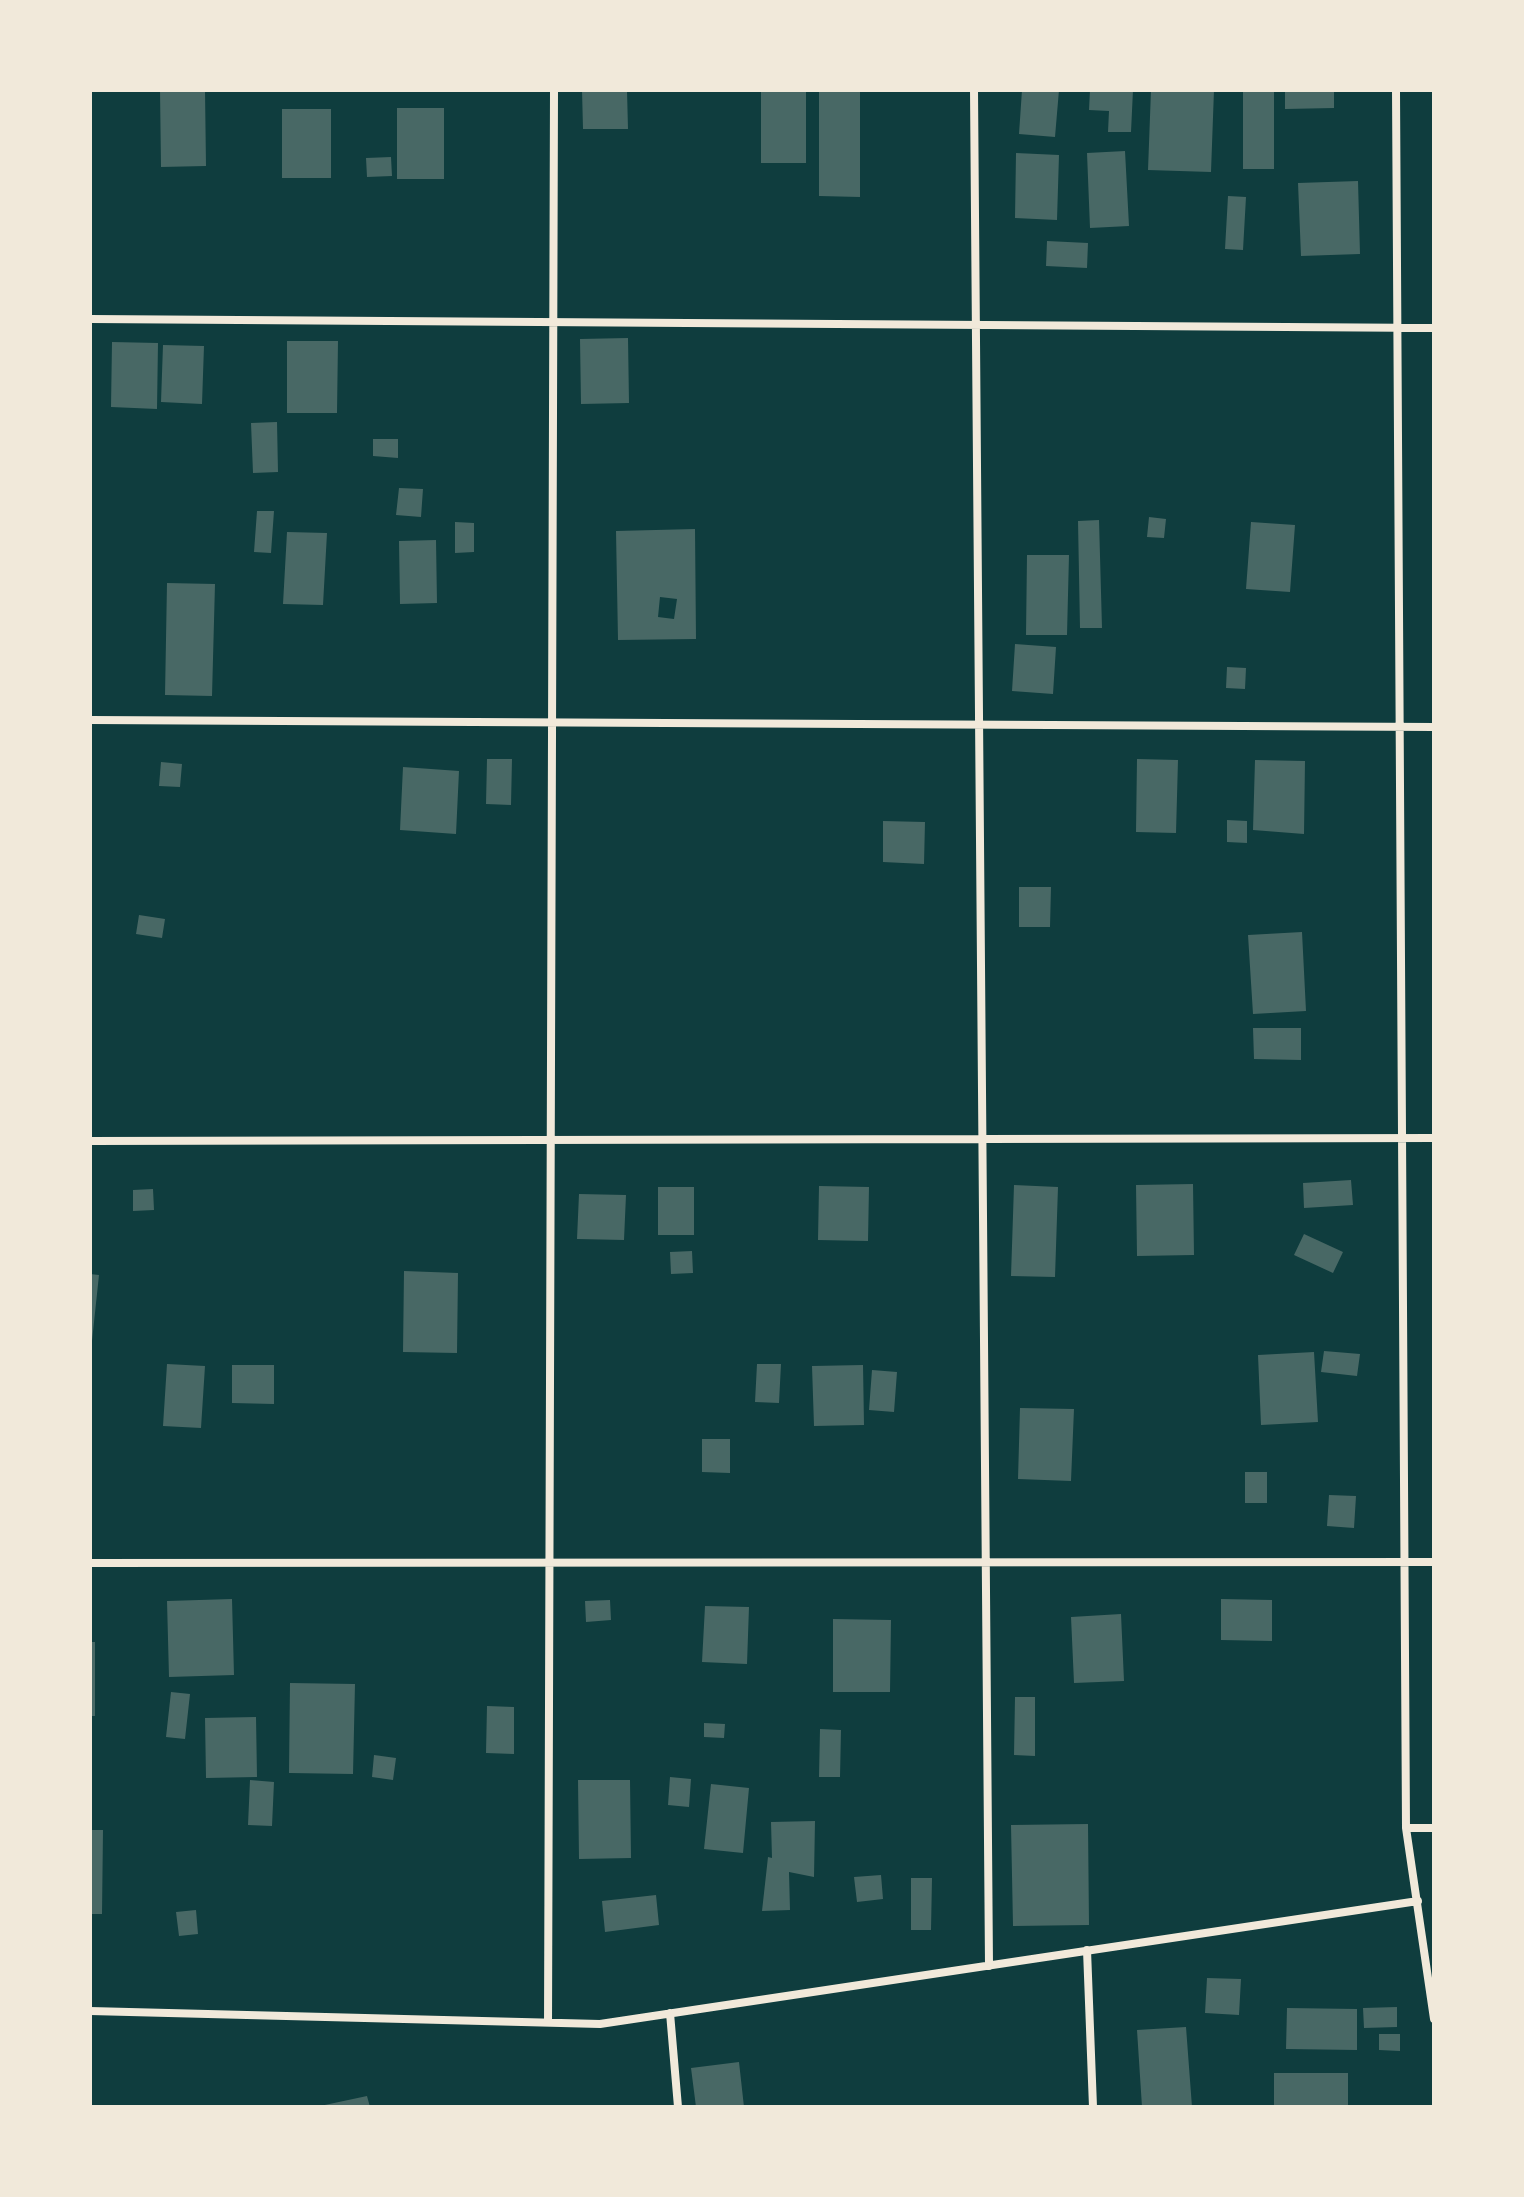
<!DOCTYPE html>
<html>
<head>
<meta charset="utf-8">
<style>
  body { margin:0 }
  #map { position:relative; width:1524px; height:2197px; overflow:hidden; background:#0f3d3e; font-family:"Exo 2",sans-serif }
  canvas { display:block }
  .frame { position:absolute; inset:0; border:92px solid #f1e9da; pointer-events:none }
</style>
</head>
<body>
<div id="map">
<canvas width="1524" height="2197"></canvas>
<div class="frame"></div>
</div>
<script>
const ctx = document.querySelector('canvas').getContext('2d');
ctx.lineJoin = 'round';
function paint(path, color) { ctx.fillStyle = color; ctx.fill(path, 'evenodd'); }
function stroke(path, color, width, dash) { ctx.strokeStyle = color; ctx.lineWidth = width; ctx.lineCap = dash ? 'butt' : 'round'; ctx.setLineDash(dash || []); ctx.stroke(path); }
const building = new Path2D(`
  M 160,90 L 205,90 L 206,166 L 161,167 Z
  M 582,90 L 627,90 L 628,129 L 583,129 Z
  M 819,90 L 860,90 L 860,197 L 819,196 Z
  M 1022,90 L 1059,90 L 1055,137 L 1019,134 Z
  M 1090,90 L 1133,90 L 1131,132 L 1108,132 L 1109,111 L 1089,110 Z
  M 1151,90 L 1214,90 L 1211,172 L 1148,170 Z
  M 1243,90 L 1274,90 L 1274,169 L 1243,169 Z
  M 1285,90 L 1334,90 L 1334,108 L 1285,109 Z
  M 761,92 L 806,92 L 806,163 L 761,163 Z
  M 397,108 L 444,108 L 444,179 L 397,179 Z
  M 282,109 L 331,109 L 331,178 L 282,178 Z
  M 1125,151 L 1129,226 L 1090,228 L 1087,153 Z
  M 1016,153 L 1059,155 L 1057,220 L 1015,218 Z
  M 391,157 L 392,176 L 367,177 L 366,158 Z
  M 1358,181 L 1360,254 L 1301,256 L 1298,183 Z
  M 1228,196 L 1246,197 L 1243,250 L 1225,249 Z
  M 1047,241 L 1088,243 L 1087,268 L 1046,266 Z
  M 628,338 L 629,403 L 581,404 L 580,339 Z
  M 287,341 L 338,341 L 337,413 L 287,413 Z
  M 112,342 L 158,343 L 157,409 L 111,407 Z
  M 163,345 L 204,346 L 202,404 L 161,402 Z
  M 277,422 L 278,472 L 253,473 L 251,423 Z
  M 373,439 L 398,439 L 398,458 L 373,456 Z
  M 399,488 L 423,489 L 421,517 L 396,515 Z
  M 257,511 L 274,511 L 271,553 L 254,552 Z
  M 1149,517 L 1166,519 L 1164,538 L 1147,537 Z
  M 1099,520 L 1102,628 L 1080,628 L 1078,521 Z
  M 455,522 L 474,523 L 474,552 L 455,553 Z
  M 1251,522 L 1295,525 L 1290,592 L 1246,589 Z
  M 695,529 L 696,639 L 618,640 L 616,531 ZM 660,597 L 677,599 L 674,619 L 658,617 Z
  M 287,532 L 327,533 L 323,605 L 283,604 Z
  M 436,540 L 437,603 L 400,604 L 399,541 Z
  M 1027,555 L 1069,555 L 1067,635 L 1026,635 Z
  M 167,583 L 215,584 L 212,696 L 165,695 Z
  M 1015,644 L 1056,647 L 1053,694 L 1012,691 Z
  M 1227,667 L 1246,668 L 1245,689 L 1226,688 Z
  M 487,759 L 512,759 L 511,805 L 486,804 Z
  M 1137,759 L 1178,760 L 1176,833 L 1136,832 Z
  M 1255,760 L 1305,761 L 1304,834 L 1253,830 Z
  M 161,762 L 182,764 L 180,787 L 159,786 Z
  M 403,767 L 459,771 L 456,834 L 400,830 Z
  M 1227,820 L 1247,821 L 1247,843 L 1227,842 Z
  M 883,821 L 925,822 L 924,864 L 883,862 Z
  M 1019,887 L 1051,887 L 1050,927 L 1019,927 Z
  M 139,915 L 165,919 L 162,938 L 136,934 Z
  M 1302,932 L 1306,1011 L 1253,1014 L 1248,935 Z
  M 1253,1028 L 1301,1028 L 1301,1060 L 1254,1059 Z
  M 1351,1180 L 1353,1205 L 1304,1208 L 1303,1183 Z
  M 1193,1184 L 1194,1255 L 1137,1256 L 1136,1185 Z
  M 1014,1185 L 1058,1187 L 1055,1277 L 1011,1276 Z
  M 819,1186 L 869,1187 L 868,1241 L 818,1240 Z
  M 658,1187 L 694,1187 L 694,1235 L 658,1235 Z
  M 153,1189 L 154,1210 L 133,1211 L 133,1190 Z
  M 579,1194 L 626,1195 L 624,1240 L 577,1239 Z
  M 1304,1234 L 1343,1252 L 1333,1273 L 1294,1255 Z
  M 692,1251 L 693,1273 L 671,1274 L 670,1252 Z
  M 404,1271 L 458,1273 L 457,1353 L 403,1352 Z
  M 90,1274 L 99,1275 L 92,1341 L 90,1341 Z
  M 1324,1351 L 1360,1354 L 1357,1376 L 1321,1372 Z
  M 1314,1352 L 1318,1422 L 1261,1425 L 1258,1355 Z
  M 167,1364 L 205,1366 L 201,1428 L 163,1426 Z
  M 757,1364 L 781,1364 L 779,1403 L 755,1402 Z
  M 232,1365 L 274,1365 L 274,1404 L 232,1403 Z
  M 863,1365 L 864,1425 L 814,1426 L 812,1366 Z
  M 872,1370 L 897,1372 L 894,1412 L 869,1410 Z
  M 1020,1408 L 1074,1409 L 1071,1481 L 1018,1479 Z
  M 702,1439 L 730,1439 L 730,1473 L 702,1472 Z
  M 1245,1472 L 1267,1472 L 1267,1503 L 1245,1503 Z
  M 1329,1495 L 1356,1496 L 1354,1528 L 1327,1526 Z
  M 232,1599 L 234,1675 L 169,1677 L 167,1601 Z
  M 1221,1599 L 1272,1600 L 1272,1641 L 1221,1640 Z
  M 610,1600 L 611,1620 L 586,1622 L 585,1601 Z
  M 705,1606 L 749,1607 L 747,1664 L 702,1662 Z
  M 1121,1614 L 1124,1681 L 1074,1683 L 1071,1617 Z
  M 833,1619 L 891,1620 L 890,1692 L 833,1692 Z
  M 90,1642 L 95,1642 L 95,1716 L 90,1716 Z
  M 290,1683 L 355,1684 L 353,1774 L 289,1773 Z
  M 171,1692 L 190,1694 L 185,1739 L 166,1737 Z
  M 1015,1697 L 1035,1697 L 1035,1756 L 1014,1755 Z
  M 487,1706 L 514,1707 L 514,1754 L 486,1753 Z
  M 256,1717 L 257,1777 L 206,1778 L 205,1718 Z
  M 704,1723 L 725,1724 L 724,1738 L 704,1737 Z
  M 820,1729 L 841,1730 L 840,1777 L 819,1777 Z
  M 374,1755 L 396,1758 L 393,1780 L 372,1777 Z
  M 670,1777 L 691,1779 L 689,1807 L 668,1805 Z
  M 250,1780 L 274,1782 L 272,1826 L 248,1825 Z
  M 578,1780 L 630,1780 L 631,1858 L 579,1859 Z
  M 711,1784 L 749,1788 L 743,1853 L 704,1849 Z
  M 815,1821 L 814,1877 L 789,1872 L 790,1910 L 762,1911 L 768,1857 L 772,1858 L 771,1822 Z
  M 1088,1824 L 1089,1925 L 1013,1926 L 1011,1825 Z
  M 90,1830 L 103,1830 L 102,1914 L 90,1914 Z
  M 881,1875 L 883,1899 L 857,1902 L 854,1877 Z
  M 911,1878 L 932,1878 L 931,1930 L 911,1930 Z
  M 656,1895 L 659,1925 L 605,1932 L 602,1901 Z
  M 196,1910 L 198,1934 L 179,1936 L 176,1912 Z
  M 1207,1978 L 1241,1979 L 1239,2015 L 1205,2013 Z
  M 1397,2007 L 1397,2027 L 1364,2028 L 1363,2008 Z
  M 1287,2008 L 1357,2009 L 1357,2050 L 1286,2049 Z
  M 1186,2027 L 1192,2107 L 1142,2107 L 1137,2030 Z
  M 1379,2034 L 1400,2034 L 1400,2051 L 1379,2050 Z
  M 739,2062 L 744,2107 L 696,2107 L 691,2068 Z
  M 1274,2073 L 1348,2073 L 1348,2107 L 1274,2107 Z
  M 367,2096 L 370,2107 L 320,2107 L 320,2106 Z`);
const minor = new Path2D(`
  M 974,90 L 989,1966
  M 1396,90 L 1406,1828 L 1434,2019
  M 90,319 L 1434,328
  M 90,720 L 1434,727
  M 90,1141 L 1434,1138
  M 90,1563 L 1434,1562
  M 1406,1828 L 1434,1828
  M 1087,1950 L 1093,2107
  M 90,2011 L 600,2024 L 1418,1901
  M 670,2013 L 678,2107
  M 548,2022 L 554,90`);
paint(building, '#486865');
stroke(minor, '#f1e9da', 8);
</script>
</body>
</html>
